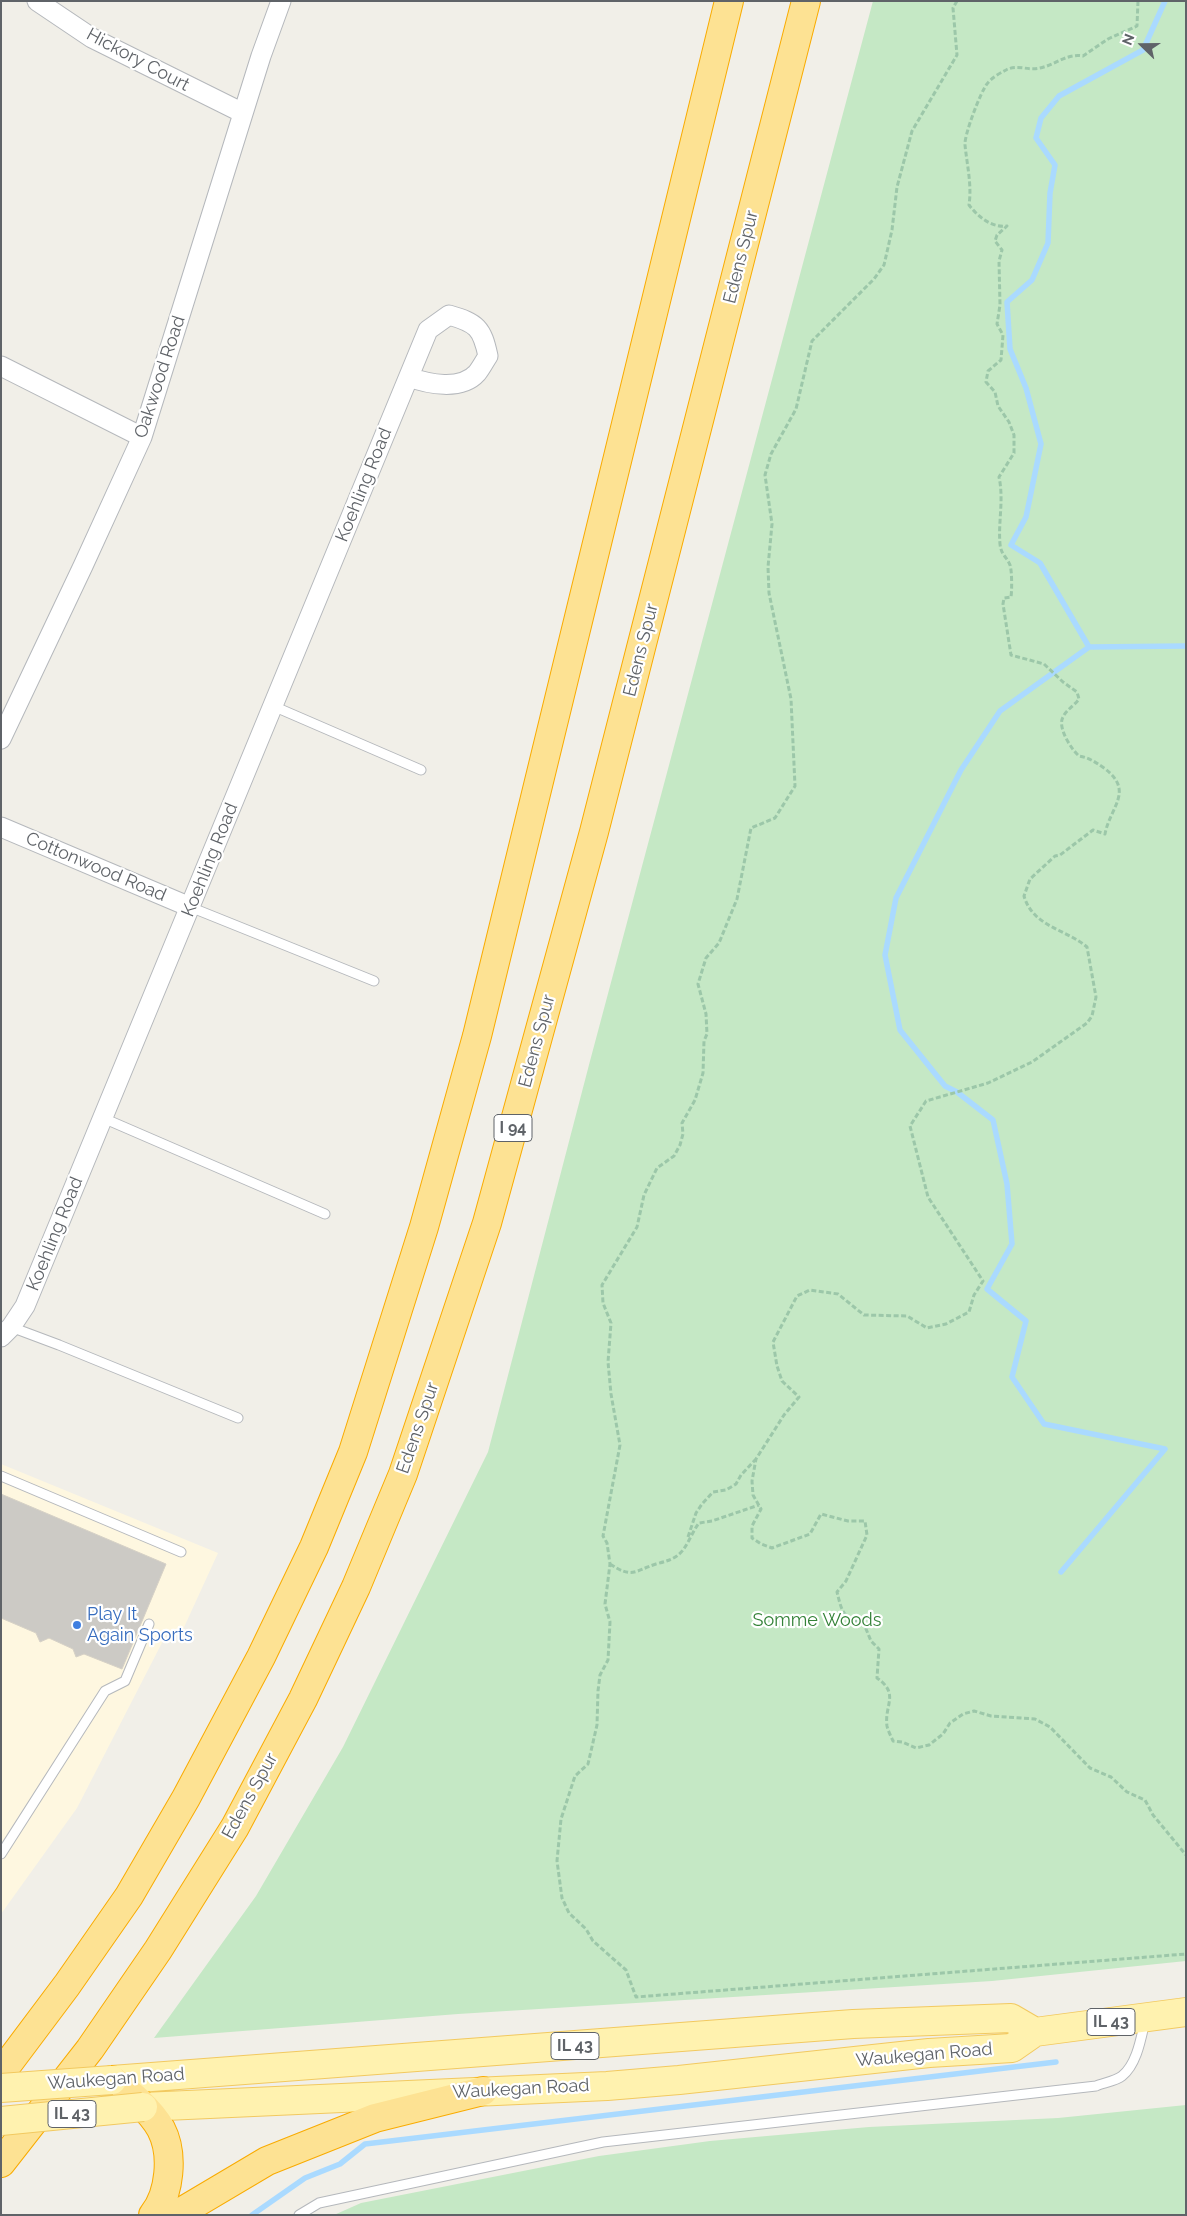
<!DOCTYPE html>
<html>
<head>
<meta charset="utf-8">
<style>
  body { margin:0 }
  #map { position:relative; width:1187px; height:2216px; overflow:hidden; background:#f1efe8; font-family:Raleway,sans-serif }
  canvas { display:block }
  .frame { position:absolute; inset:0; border:2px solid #5f6368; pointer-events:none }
  .north { position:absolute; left:1117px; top:20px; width:50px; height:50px; -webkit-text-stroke:4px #fff; paint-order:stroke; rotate:292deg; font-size:14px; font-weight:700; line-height:20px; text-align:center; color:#5f6368 }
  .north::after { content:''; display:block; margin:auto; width:18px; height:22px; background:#5f6368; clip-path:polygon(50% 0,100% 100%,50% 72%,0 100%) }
</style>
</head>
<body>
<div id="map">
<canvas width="1187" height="2216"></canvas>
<div class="frame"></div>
<div class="north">N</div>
</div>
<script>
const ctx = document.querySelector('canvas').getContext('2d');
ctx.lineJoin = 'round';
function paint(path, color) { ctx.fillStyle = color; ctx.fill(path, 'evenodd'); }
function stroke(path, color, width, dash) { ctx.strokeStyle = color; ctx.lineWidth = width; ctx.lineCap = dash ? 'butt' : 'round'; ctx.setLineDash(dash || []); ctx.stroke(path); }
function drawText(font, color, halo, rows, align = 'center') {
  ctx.font = font + ' Raleway,sans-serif'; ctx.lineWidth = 4.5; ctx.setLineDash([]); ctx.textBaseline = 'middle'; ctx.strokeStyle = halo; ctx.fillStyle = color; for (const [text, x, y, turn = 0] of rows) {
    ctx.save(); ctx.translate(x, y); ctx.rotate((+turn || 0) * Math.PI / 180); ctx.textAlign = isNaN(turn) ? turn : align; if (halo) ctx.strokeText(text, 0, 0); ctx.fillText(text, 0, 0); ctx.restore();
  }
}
const commercial = new Path2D(`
  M 1,1464 L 218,1553 L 180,1636 L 167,1633 L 77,1808 L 1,1914 Z`);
const green = new Path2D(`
  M 873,1 L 1186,1 L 1186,1961 L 992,1981 L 458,2014 L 154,2038 L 256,1896 L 343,1747 L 488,1452 L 590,1061 Z
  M 1186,2105 L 1186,2215 L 334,2215 L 361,2203 L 599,2156 L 710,2141 L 869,2127 L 1058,2118 Z`);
const stream = new Path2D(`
  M 1089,647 L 1040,563 L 1011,545 L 1026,517 L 1041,444 L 1026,388 L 1010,349 L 1007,302 L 1032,280 L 1048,243 L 1050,193 L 1055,165 L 1036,138 L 1041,118 L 1059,96 L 1143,50 L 1165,1
  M 1061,1572 L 1165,1449 L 1044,1424 L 1012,1377 L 1026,1321 L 987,1289 L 1012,1244 L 1007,1184 L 993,1120 L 957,1092 L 945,1086 L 900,1030 L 885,955 L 896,898 L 961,770 L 1000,711 L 1089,647 L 1186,646
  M 252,2215 L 305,2178 L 340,2164 L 365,2144 L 1056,2062`);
const building = new Path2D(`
  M 1,1494 L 166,1564 L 122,1669 L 84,1654 L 76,1657 L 73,1649 L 49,1638 L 40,1642 L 36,1633 L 1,1618 Z`);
const path = new Path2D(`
  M 957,1 L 953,8 L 957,55 L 912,131 L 897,187 L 892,230 L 884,265 L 874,279 L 812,341 L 796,409 L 771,454 L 765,475 L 772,524 L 768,567 L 769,593 L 791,699 L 795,786 L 775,818 L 751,828 L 737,899 L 719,943 L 706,958 L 698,984 L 706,1014 L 707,1034 L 704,1041 L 703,1073 L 695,1100 L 682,1123 L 683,1134 L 680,1145 L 674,1156 L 657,1168 L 644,1195 L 637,1227 L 602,1285 L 603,1303 L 611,1323 L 608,1362 L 611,1394 L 620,1445 L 603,1536 L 607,1543 L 610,1564 L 605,1604 L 610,1622 L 608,1660 L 600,1675 L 598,1691 L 597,1725 L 588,1764 L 575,1776 L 561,1819 L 557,1861 L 562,1898 L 569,1913 L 586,1929 L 593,1941 L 626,1970 L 636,1997 L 1186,1954
  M 1138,1 L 1137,26 L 1108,39 L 1083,56 C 1067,53 1055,65 1040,68 C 1028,71 1017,64 1006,70 C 1000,73 991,78 987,84 C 981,91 964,135 965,145 C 967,165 972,185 969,205 C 978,217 992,228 1007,226 L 997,235 L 995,241 L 1002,250 L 999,261 L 1000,305 L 997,324 L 1003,335 L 1001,360 L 988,371 L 986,382 L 995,392 L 998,406 L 1009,422 L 1014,435 L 1014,453 L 999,477 C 1004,500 998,522 1000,544 C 1001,555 1007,557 1010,565 C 1012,571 1012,590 1011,597 L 1004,598 L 1003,604 L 1011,655 L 1044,664 L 1063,682 L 1077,692 L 1079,699 C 1075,705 1066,710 1063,717 C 1057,727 1071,749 1079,756 C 1090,758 1095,762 1104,768 C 1135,791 1110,807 1105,834 L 1093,830 L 1060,855 L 1055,856 L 1030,879 L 1024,896 C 1033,927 1066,929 1087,947 L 1096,997 L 1092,1016 L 1087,1023 L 1032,1062 L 988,1083 L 926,1101 L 910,1126 L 928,1197 L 983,1281 L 974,1295 L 969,1312 L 946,1324 L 927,1328 L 907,1316 L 864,1315 L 838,1294 L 810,1290 L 797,1296 L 773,1342 L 777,1366 L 782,1381 L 799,1397 L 784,1415 L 756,1459 L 752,1481 L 753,1495 L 761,1509 L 752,1526 L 752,1538 L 761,1544 L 772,1548 L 810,1534 L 821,1514 L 848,1521 L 865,1521 L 867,1535 L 846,1581 L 837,1592 C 842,1612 843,1619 864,1624 L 871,1641 L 879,1649 L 877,1678 C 900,1694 884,1705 887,1726 C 888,1731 891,1736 893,1741 L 902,1742 L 916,1748 L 929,1745 L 943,1734 L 950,1723 L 963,1714 L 974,1711 L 991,1716 L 1035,1719 L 1050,1727 L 1090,1768 L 1111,1777 L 1127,1792 L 1145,1800 L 1153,1815 L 1186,1855
  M 688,1537 L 696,1513 L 702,1504 L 713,1492 L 726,1490 L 736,1484 L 741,1475 L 756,1459
  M 610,1564 C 633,1579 634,1571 656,1564 C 667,1561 676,1559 683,1550 C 689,1542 693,1531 699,1523 L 712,1521 L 759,1505`);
const service = new Path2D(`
  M 273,706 L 421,770
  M 190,907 L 374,981
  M 103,1118 L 325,1214
  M 11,1327 L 59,1345 L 238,1418
  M 1,1476 L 181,1552
  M 1,1854 L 105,1691 L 125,1681 L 149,1624
  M 299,2215 L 319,2203 L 603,2142 L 1096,2086 C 1103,2083 1116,2081 1122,2076 C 1137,2064 1141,2038 1145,2021`);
const minor = new Path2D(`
  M 37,1 L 92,38 L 243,113
  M 1,366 L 142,437
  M 1,739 L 83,566 L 142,437 L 261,56 L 281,1
  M 1,827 L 190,907
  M 1,1337 L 11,1327 L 25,1306 L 428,330 L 449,315 C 477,323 482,328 488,356 C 484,362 481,368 477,373 C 461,391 428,384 409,377`);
const primary = new Path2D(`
  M 112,2080 L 853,2024 L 1011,2018 L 1035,2032
  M 143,2107 L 607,2086 L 679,2080 L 929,2053 L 1012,2048 L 1035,2032 L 1186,2012`);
const motorway = new Path2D(`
  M 1,2073 L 67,1985 L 129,1896 L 186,1798 L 261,1657 L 314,1547 L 353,1452 L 424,1227 L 477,1036 L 729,1
  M 112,2080 C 129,2093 150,2109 161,2129 C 174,2154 170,2194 153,2215
  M 1,2163 L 90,2049 L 158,1950 L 235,1827 L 303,1699 L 356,1587 L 403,1474 L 487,1223 L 594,832 L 806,1
  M 176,2215 L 267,2161 L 375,2118 L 483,2091`);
const primaryBridge = new Path2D(`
  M 1,2088 L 112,2080
  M 1,2121 L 143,2107`);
const markers = [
  [77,1625,5,"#3f7fe0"]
];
const shields = [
  [513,1128,38],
  [1111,2022,48],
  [575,2046,48],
  [72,2114,48]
];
const shieldNames = [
  ["I 94",513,1128],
  ["IL 43",1111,2022],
  ["IL 43",575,2046],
  ["IL 43",72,2114]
];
const streetNames = [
  ["Hickory Court",138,60,28],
  ["Edens Spur",741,257,-76],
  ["Oakwood Road",160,377,-72],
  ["Koehling Road",364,485,-68],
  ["Edens Spur",641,650,-76],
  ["Koehling Road",210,860,-68],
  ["Cottonwood Road",96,867,23],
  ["Edens Spur",537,1041,-75],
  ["Koehling Road",55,1234,-68],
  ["Edens Spur",418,1428,-71],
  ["Edens Spur",250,1796,-61],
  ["Waukegan Road",924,2055,-5],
  ["Waukegan Road",116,2079,-4],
  ["Waukegan Road",521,2089,-3]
];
const shopNames = [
  ["Play It",87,1615],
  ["Again Sports",87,1636]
];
const parkNames = [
  ["Somme Woods",817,1621]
];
paint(commercial, '#fef7e0');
paint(green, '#c5e8c5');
stroke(stream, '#aadaff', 5.5);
paint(building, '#cccac5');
stroke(building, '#d6d1c6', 1);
stroke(service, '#b5b8bc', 11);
stroke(minor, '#b5b8bc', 21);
stroke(primary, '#f2c960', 30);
stroke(motorway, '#f9ab00', 30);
stroke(path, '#9cc7a9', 3, [5, 2.5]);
stroke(service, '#fff', 9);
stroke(minor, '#fff', 19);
stroke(primary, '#fff2af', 28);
stroke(motorway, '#fde293', 28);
stroke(primaryBridge, '#f2c960', 30, []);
stroke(primaryBridge, '#fff2af', 28);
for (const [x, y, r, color] of markers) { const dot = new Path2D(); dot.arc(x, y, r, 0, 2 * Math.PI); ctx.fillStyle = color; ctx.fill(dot); stroke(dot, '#fff', 2); }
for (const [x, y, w] of shields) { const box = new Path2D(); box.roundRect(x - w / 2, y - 13.5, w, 27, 4); ctx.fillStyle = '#fff'; ctx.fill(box); stroke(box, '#5f6368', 1); }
drawText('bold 16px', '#5f6368', null, shieldNames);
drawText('18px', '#5f6368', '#fff', streetNames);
drawText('18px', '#366cbe', '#fff', shopNames, 'left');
drawText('18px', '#348238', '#fff', parkNames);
</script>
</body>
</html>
